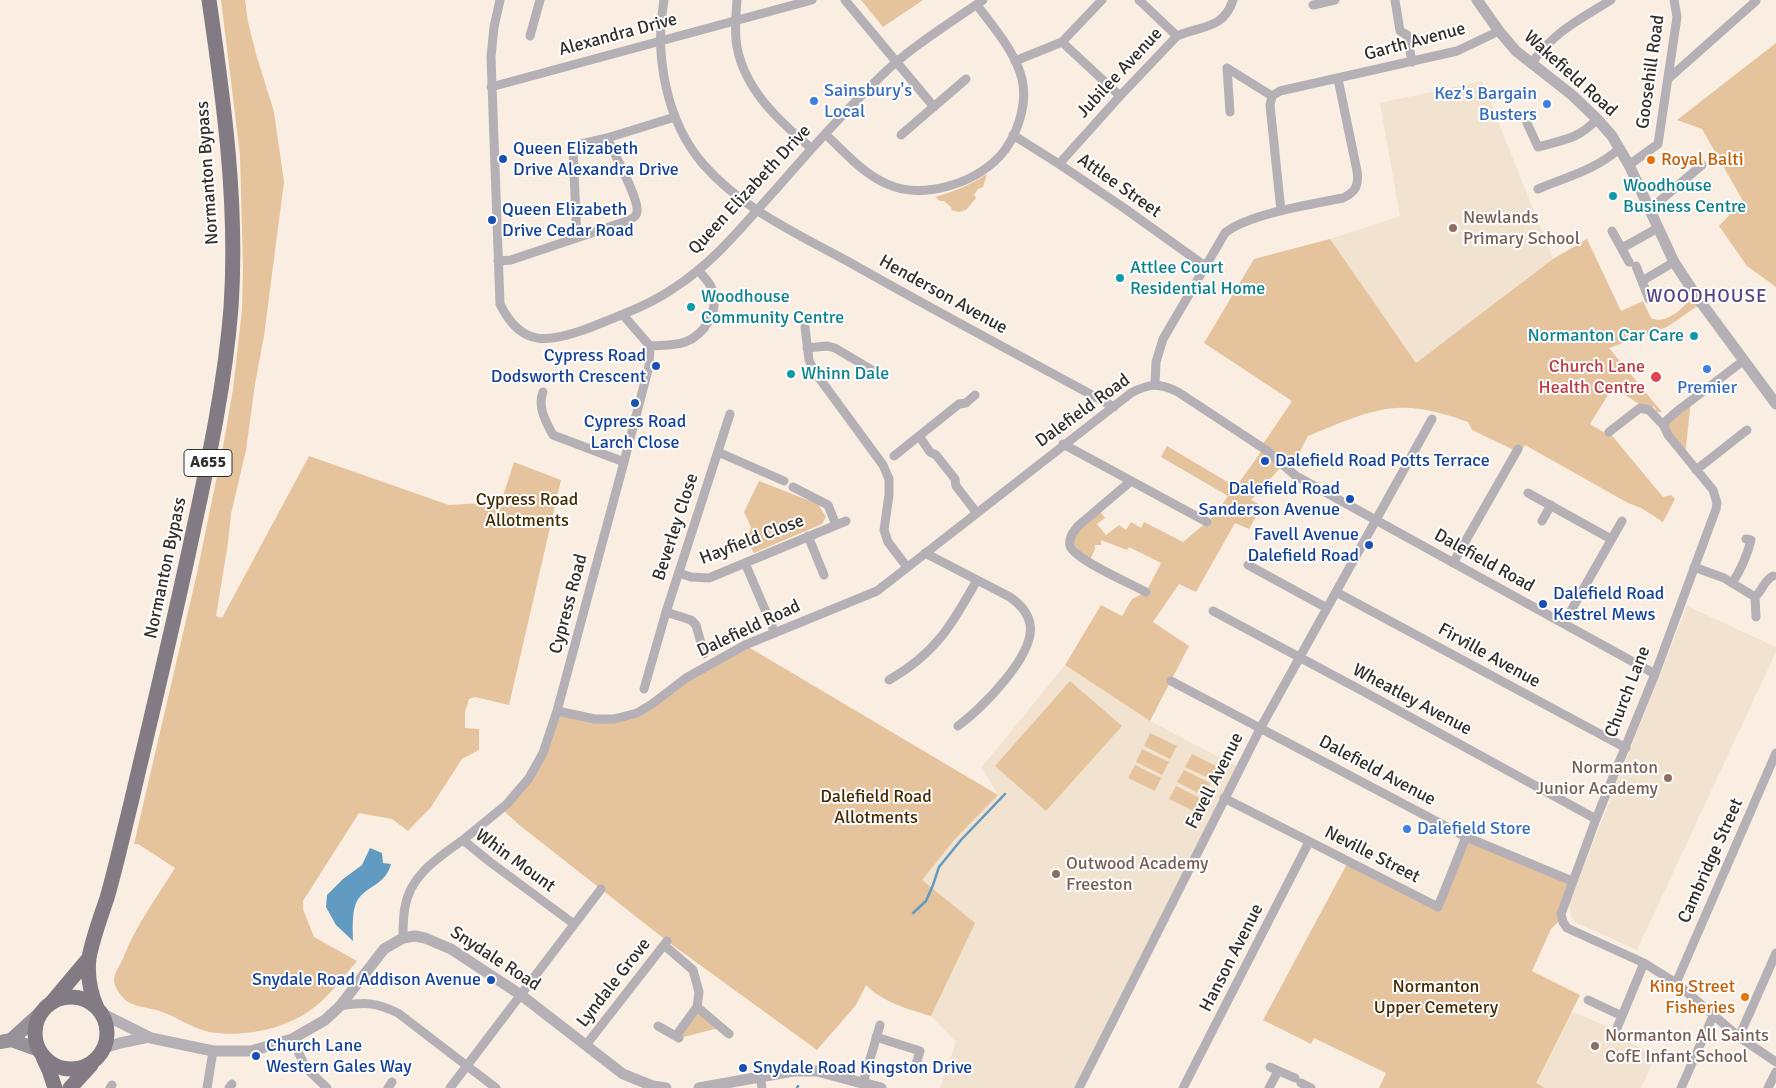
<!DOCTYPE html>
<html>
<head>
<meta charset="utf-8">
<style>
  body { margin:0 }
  canvas { display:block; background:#f9eee1 }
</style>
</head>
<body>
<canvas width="1776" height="1088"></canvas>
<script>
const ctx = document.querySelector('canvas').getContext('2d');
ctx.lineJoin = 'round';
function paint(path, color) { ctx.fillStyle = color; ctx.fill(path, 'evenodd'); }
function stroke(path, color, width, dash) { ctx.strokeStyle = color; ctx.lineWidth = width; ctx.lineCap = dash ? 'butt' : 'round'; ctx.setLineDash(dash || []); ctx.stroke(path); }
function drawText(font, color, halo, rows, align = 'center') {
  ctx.font = font + ' Signika,sans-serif'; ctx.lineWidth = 4; ctx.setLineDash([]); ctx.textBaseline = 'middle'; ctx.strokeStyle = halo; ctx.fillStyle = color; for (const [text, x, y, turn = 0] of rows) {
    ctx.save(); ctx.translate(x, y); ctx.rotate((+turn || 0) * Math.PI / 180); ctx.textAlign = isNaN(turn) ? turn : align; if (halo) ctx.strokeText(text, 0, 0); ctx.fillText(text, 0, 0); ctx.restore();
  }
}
const built = new Path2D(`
  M 1482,81 L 1553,259 L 1416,363 L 1340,255 L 1330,239 L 1400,216 L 1380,103 Z
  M 1687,606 L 1776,647 L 1776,652 L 1637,950 L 1575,922 L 1571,916 L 1569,904 Z
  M 1065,665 L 1150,721 L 1240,768 L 1079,1088 L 940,1088 L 956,1042 L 931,1016 L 907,1009 L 876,994 L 866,985 L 856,1005 L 836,1029 L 921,880 L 955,839 L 998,795 L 982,767 Z
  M 1571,1011 L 1620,1032 L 1618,1037 L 1656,1055 L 1641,1088 L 1545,1088 L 1535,1083 Z`);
const green = new Path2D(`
  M 221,0 L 245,0 L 248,22 L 256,54 L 274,112 L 284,182 L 264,336 L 255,384 L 246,450 L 231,514 L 228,543 L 216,616 L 222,618 L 309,456 L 449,505 L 501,502 L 514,462 L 561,480 L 509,705 L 475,697 L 469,699 L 465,712 L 465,728 L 479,729 L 479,750 L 462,759 L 431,807 L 408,831 L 392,819 L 359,813 L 303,901 L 303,909 L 314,937 L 357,961 C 344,976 332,993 316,1006 C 288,1029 244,1038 209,1032 C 190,1028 175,1015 156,1010 C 141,1006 127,1007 118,991 C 116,988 114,984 114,981 C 114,972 121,964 124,956 C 136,925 157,897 175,868 L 138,844 L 134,844 L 197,573 L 223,447 L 233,389 L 242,310 L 243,267 L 240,155 Z
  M 861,0 L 923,0 L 883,27 Z
  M 1776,43 L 1776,287 L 1747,266 L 1719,226 L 1743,201 L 1702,129 L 1677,120 Z
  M 987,174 L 983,187 L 978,189 L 974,195 L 976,198 L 966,210 L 959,212 L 951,210 L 952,208 L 944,201 L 940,201 L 935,197 C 955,191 970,185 987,174 Z
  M 1330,239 L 1416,363 L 1553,259 L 1587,239 L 1621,311 L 1643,301 L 1651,318 C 1668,326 1686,305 1695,293 L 1702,303 L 1667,327 L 1609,348 L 1662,412 L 1657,412 L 1654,406 L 1649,410 L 1640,408 L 1639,404 L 1613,387 L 1590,424 L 1605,433 L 1609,432 L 1663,497 L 1671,495 L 1675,499 L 1663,522 L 1641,508 L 1628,503 L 1525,445 L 1520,453 L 1472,430 L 1468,422 C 1446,414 1420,406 1396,408 C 1366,410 1336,425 1308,436 L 1290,471 L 1283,465 L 1251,500 L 1262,506 L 1249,529 L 1235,523 L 1196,592 L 1179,584 L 1153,622 L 1189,646 L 1150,721 L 1065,665 L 1101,605 L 1122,616 L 1132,599 L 1146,592 L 1161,563 L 1129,547 L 1127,550 L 1101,540 L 1101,545 L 1095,545 L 1095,549 L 1089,562 L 1070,540 L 1098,509 L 1105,518 L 1097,524 L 1106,535 L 1119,525 L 1126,530 L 1131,522 L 1141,528 L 1144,522 L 1183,542 L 1215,515 L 1228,496 L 1161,457 L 1167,446 L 1236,487 L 1263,449 L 1261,447 L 1292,401 L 1204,343 L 1254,259 Z
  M 1691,400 L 1685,456 L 1668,435 L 1666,421 Z
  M 759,481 L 818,504 L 826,517 L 822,524 L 754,553 L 747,541 L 751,527 L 744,512 Z
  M 745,645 L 998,795 L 955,839 L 922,880 L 975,923 L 931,1016 C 907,1009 883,1002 866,985 L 856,1005 L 817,1050 L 667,941 L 518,824 L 502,809 L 529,778 L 557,711 L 595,719 L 637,713 Z
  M 1070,681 L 1122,726 L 1046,811 L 995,766 Z
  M 1150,733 L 1177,746 L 1170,759 L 1144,746 Z
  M 1142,749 L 1169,762 L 1162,775 L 1136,762 Z
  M 1192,754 L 1218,767 L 1212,780 L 1185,767 Z
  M 1135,765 L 1161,778 L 1155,791 L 1128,778 Z
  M 1184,770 L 1210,783 L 1204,796 L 1177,782 Z
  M 1176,786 L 1202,799 L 1196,812 L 1169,799 Z
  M 1466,837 L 1572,881 L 1562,918 L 1551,929 L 1532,971 L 1580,995 L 1536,1083 L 1545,1088 L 1379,1088 L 1386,1073 L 1314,1038 L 1311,1044 L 1263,1020 L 1348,862 L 1438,907 Z
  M 697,1007 L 722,1027 L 680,1038 Z`);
const water = new Path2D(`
  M 370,848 L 382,853 L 383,863 L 391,864 C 385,885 370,884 359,898 C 351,908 353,929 353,941 L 336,925 L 326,907 L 327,895 L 343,879 L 362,865 Z`);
const stream = new Path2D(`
  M 913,913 L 926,901 L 933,885 L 939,867 L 961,840 L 1005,794
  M 797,1088 L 798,1086`);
const minor = new Path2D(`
  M 500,0 L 494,27 L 491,57 L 500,304 C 522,349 549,342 589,328 C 618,316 648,306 674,288 C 715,262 745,223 777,188 C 810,150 844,112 880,77 C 909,48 950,23 983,0
  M 664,0 C 654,54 666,121 703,164 C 742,209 798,234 849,262 C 937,312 1026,359 1114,407
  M 737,0 C 736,15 734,31 737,47 C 745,90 779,121 811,148
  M 845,0 L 934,107
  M 1139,0 L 1177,36
  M 1395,0 L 1400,31 L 1407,35 L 1412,62
  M 1313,5 L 1335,0
  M 530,36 L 540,0
  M 1062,42 L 1120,96
  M 1015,61 L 1062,42 L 1102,0
  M 1531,64 C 1554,32 1578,20 1611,0
  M 1668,79 L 1756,1
  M 491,87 L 812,0
  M 1230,112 L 1227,68 L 1272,96
  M 1527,123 L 1538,147 C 1563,140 1579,139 1597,119
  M 825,134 C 844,151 863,174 887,184 C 922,200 973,184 999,157 C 1017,138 1028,104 1022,79 C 1015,51 993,27 977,5
  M 901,135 L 966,79
  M 1013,135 L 1059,164 L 1124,208 L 1205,266
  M 1059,164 L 1120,96 L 1177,36 C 1202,25 1223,30 1233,0
  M 1629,165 L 1658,144 L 1677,17 L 1674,0
  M 1538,189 C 1566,177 1596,170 1620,148
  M 1649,210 L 1702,165
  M 1281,211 L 1270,105 L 1272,96 L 1280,91 L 1457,51 L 1499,31
  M 1612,231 L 1629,262
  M 577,238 L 573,150 L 581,144 L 607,138 L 675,117
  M 1622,248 L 1658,228
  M 498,261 L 511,260 L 630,220 C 634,217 637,216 637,211 C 639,199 613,151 607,138
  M 1636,266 L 1649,299
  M 1642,281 L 1674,262
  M 623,315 L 650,346 C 661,345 674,346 685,342 C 705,335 720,309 712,289 C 709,281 703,276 698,270
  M 805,327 L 809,360 L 814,371 L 883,465 L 889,479 L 889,495 L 884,530 L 888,542 L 907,567
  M 807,348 L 827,346 L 835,348 L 872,370
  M 1743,361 L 1676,412 L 1666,421 L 1664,426 L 1668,435 L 1713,490 L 1717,503 L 1716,509 L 1655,674 L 1596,819 L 1561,914 L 1563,922 L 1567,928 L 1644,963 L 1676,983 L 1739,1037 L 1776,1062
  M 1155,384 L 1156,362 L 1163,339 L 1225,233 C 1247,214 1313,204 1343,198 C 1356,192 1359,185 1357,171 L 1338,79
  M 543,392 C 537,407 546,422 553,435 L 624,462
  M 975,395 L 966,403 L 959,404 L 919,436 L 930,452 L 936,455 L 955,479 L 956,486 L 976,512
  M 1609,432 L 1640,408 L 1649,410 L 1664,426
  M 1063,444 L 1207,522
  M 718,452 L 784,481
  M 894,456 L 919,436
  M 1696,470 L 1747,430
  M 1131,481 L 1078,526 C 1074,531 1068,538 1070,546 C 1075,560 1132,584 1146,592
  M 793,487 L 828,505 L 836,525
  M 1528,493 L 1611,539
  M 1542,521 L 1551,505
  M 808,536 L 824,575
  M 925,553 L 1010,597 C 1020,604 1028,612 1030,624 C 1036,655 981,709 958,726
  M 745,563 L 775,633
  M 1453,563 L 1518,449
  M 1248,565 L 1327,608
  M 1694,567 L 1724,578 L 1755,597 L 1756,617
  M 679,573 L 691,577 L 709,578 L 846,521
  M 1732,583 C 1741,570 1747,556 1751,540 L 1746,539
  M 1336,592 L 1626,748
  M 1755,597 C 1763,590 1764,580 1773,576
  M 1213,611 L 1370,695 L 1596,819
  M 666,612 L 691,620 L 696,625 L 704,654
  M 1564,623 L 1622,521
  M 889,680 C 935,654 952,625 977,580
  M 1171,681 L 1466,837 L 1572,881
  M 644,689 L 666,612 L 730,414
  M 557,711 L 595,719 L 614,719 L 637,713 L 652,704 L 686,678 L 745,645 L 877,591 L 1131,393 C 1150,383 1159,383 1178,392 L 1266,450 L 1296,476 L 1655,674
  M 1224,798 L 1438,907 L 1466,837
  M 463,840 L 507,804 L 529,778 L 543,753 L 557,711 L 624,462 L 649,366 L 650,346
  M 403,938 C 403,928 403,917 405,907 C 410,875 439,857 463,840 L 490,862 L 574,924
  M 664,945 L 693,970 L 699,992 L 697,1007 L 676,1036
  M 1676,983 L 1776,753
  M 1588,1000 L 1620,1015 L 1622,1014
  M 340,1006 C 365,1002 375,1002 398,1013 L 496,1088
  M 697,1007 L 729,1034
  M 658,1026 L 679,1038
  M 1617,1028 L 1644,963
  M 876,1037 L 920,1051 L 915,1068
  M 1739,1037 L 1776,953
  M 292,1039 L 306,1068 L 327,1088
  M 586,1045 L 667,941
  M 1270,1067 L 1295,1078
  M 760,1076 L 762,1088
  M 863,1083 L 880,1025
  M 1301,1083 L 1311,1088
  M 110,1088 L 112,1085
  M 207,1088 L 213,1051
  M 229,1088 L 232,1084
  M 388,1088 L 392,1082
  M 450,1088 L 601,889
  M 1079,1088 L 1261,727 L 1432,419
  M 1183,1088 L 1309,842
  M 1269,1088 L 1278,1071
  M 1681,1088 L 1713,1016
  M 1768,1088 L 1776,1072`);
const tertiary = new Path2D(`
  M 1477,0 L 1499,31 L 1516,51 L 1572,95 L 1597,119 L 1612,136 L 1629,165 L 1674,262 L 1697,297 L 1776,404
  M 101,1013 L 151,1038 L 213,1051 L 251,1051 L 292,1039 L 325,1020 L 340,1006 L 384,949 L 403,938 L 415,936 L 425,938 L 451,949 L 521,995 L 623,1074 L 653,1086 L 666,1088
  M 104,1048 L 120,1043 L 149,1037
  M 699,1088 L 793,1071 L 817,1071 L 881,1088`);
const secondary = new Path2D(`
  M 11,1040 L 42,1012
  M 0,1042 L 11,1040 L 39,1050`);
const primary = new Path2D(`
  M35 1033a36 36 0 1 1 72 0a36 36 0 1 1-72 0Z
  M 52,1002 L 89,958
  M 97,1008 C 90,992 87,975 89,958 C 92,940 101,916 107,898 C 116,867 123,835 131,803 C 152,713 174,623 193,532 C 209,458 225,384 231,308 C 238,205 224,102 209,0
  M 43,1057 L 49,1070 L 55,1088
  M 70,1088 L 91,1065`);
const markers = [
  [814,101,5,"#3f7fe0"],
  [1547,104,5,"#3f7fe0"],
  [503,159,5,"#1a4fb4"],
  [1651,160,5,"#e8710a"],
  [1613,196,5,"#0f9aa8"],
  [492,220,5,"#1a4fb4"],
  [1453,228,5,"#8d6e63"],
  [1120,278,5,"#0f9aa8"],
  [691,307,5,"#0f9aa8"],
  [1694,336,5,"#0f9aa8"],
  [656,366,5,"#1a4fb4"],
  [1707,369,5,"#3f7fe0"],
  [791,374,5,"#0f9aa8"],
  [1656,377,6,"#e0444e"],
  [635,403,5,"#1a4fb4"],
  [1265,461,5,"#1a4fb4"],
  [1350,499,5,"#1a4fb4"],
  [1369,545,5,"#1a4fb4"],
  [1543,604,5,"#1a4fb4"],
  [1668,778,5,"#8d6e63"],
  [1407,829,5,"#3f7fe0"],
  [1056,874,5,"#8d6e63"],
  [491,980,5,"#1a4fb4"],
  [1745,997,5,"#e8710a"],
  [1595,1046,5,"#8d6e63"],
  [256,1056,5,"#1a4fb4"],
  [743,1068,5,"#1a4fb4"]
];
const shields = [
  [208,463,48]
];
const shieldNames = [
  ["A655",208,463]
];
const streetNames = [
  ["Alexandra Drive",618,35,-15],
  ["Garth Avenue",1415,42,-15],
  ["Goosehill Road",1651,72,-82],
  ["Jubilee Avenue",1120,73,-47],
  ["Wakefield Road",1570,74,42],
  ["Normanton Bypass",208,173,-94],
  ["Attlee Street",1119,186,35],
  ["Queen Elizabeth Drive",750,190,-47],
  ["Henderson Avenue",943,295,29],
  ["Dalefield Road",1083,411,-36],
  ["Beverley Close",676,527,-72],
  ["Hayfield Close",752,540,-21],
  ["Dalefield Road",1484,561,29],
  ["Normanton Bypass",166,568,-78],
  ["Cypress Road",569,604,-75],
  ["Dalefield Road",749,629,-25],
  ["Firville Avenue",1489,656,29],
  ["Church Lane",1628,692,-69],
  ["Wheatley Avenue",1412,700,28],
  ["Dalefield Avenue",1377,771,28],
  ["Favell Avenue",1215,781,-63],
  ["Neville Street",1372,855,27],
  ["Whin Mount",515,861,36],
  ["Cambridge Street",1711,861,-66],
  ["Hanson Avenue",1232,958,-63],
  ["Snydale Road",495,959,33],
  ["Lyndale Grove",614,983,-52]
];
const shopNames = [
  ["Sainsbury's",824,91],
  ["Local",824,112],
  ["Kez's Bargain",1537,94,"right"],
  ["Busters",1537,115,"right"],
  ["Premier",1707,388,"center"],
  ["Dalefield Store",1417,829]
];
const transitNames = [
  ["Queen Elizabeth",513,149],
  ["Drive Alexandra Drive",513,170],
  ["Queen Elizabeth",502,210],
  ["Drive Cedar Road",502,231],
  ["Cypress Road",646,356,"right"],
  ["Dodsworth Crescent",646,377,"right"],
  ["Cypress Road",635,422,"center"],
  ["Larch Close",635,443,"center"],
  ["Dalefield Road Potts Terrace",1275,461],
  ["Dalefield Road",1340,489,"right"],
  ["Sanderson Avenue",1340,510,"right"],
  ["Favell Avenue",1359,535,"right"],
  ["Dalefield Road",1359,556,"right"],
  ["Dalefield Road",1553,594],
  ["Kestrel Mews",1553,615],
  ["Snydale Road Addison Avenue",481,980,"right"],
  ["Church Lane",266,1046],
  ["Western Gales Way",266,1067],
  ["Snydale Road Kingston Drive",753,1068]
];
const foodNames = [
  ["Royal Balti",1661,160],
  ["King Street",1735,987,"right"],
  ["Fisheries",1735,1008,"right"]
];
const cultureNames = [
  ["Woodhouse",1623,186],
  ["Business Centre",1623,207],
  ["Attlee Court",1130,268],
  ["Residential Home",1130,289],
  ["Woodhouse",701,297],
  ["Community Centre",701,318],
  ["Normanton Car Care",1684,336,"right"],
  ["Whinn Dale",801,374]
];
const educationNames = [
  ["Newlands",1463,218],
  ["Primary School",1463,239],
  ["Normanton",1658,768,"right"],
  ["Junior Academy",1658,789,"right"],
  ["Outwood Academy",1066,864],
  ["Freeston",1066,885],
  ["Normanton All Saints",1605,1036],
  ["CofE Infant School",1605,1057]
];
const healthNames = [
  ["Church Lane",1645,367],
  ["Health Centre",1645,388]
];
const parkNames = [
  ["Cypress Road",527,500],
  ["Allotments",527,521],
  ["Dalefield Road",876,797],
  ["Allotments",876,818],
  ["Normanton",1436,987],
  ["Upper Cemetery",1436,1008]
];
const neighbourhoodNames = [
  ["WOODHOUSE",1707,297]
];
paint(built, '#f2e2d0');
paint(green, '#e5c49d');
paint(water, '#619bc1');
stroke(stream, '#619bc1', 2.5);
stroke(minor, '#b4b0b5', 9);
stroke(tertiary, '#b4b0b5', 11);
stroke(secondary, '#979199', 14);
stroke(primary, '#827b84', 15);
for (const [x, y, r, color] of markers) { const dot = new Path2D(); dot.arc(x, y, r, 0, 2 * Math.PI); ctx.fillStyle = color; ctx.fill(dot); stroke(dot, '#fff', 2); }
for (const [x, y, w] of shields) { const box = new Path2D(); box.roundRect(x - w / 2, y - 13.5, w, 27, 4); ctx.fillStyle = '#fff'; ctx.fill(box); stroke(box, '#332f2a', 1); }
drawText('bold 16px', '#332f2a', null, shieldNames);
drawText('18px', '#332f2a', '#fff', streetNames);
drawText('18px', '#366cbe', '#fff', shopNames, 'left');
drawText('18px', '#164399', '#fff', transitNames, 'left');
drawText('18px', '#c56008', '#fff', foodNames, 'left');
drawText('18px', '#0d838f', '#fff', cultureNames, 'left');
drawText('18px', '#785e54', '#fff', educationNames, 'left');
drawText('18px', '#be3a42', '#fff', healthNames, 'right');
drawText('18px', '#472b00', '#fff', parkNames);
ctx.letterSpacing = '1px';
drawText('19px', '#564684', '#fff', neighbourhoodNames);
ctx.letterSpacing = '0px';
</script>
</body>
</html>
